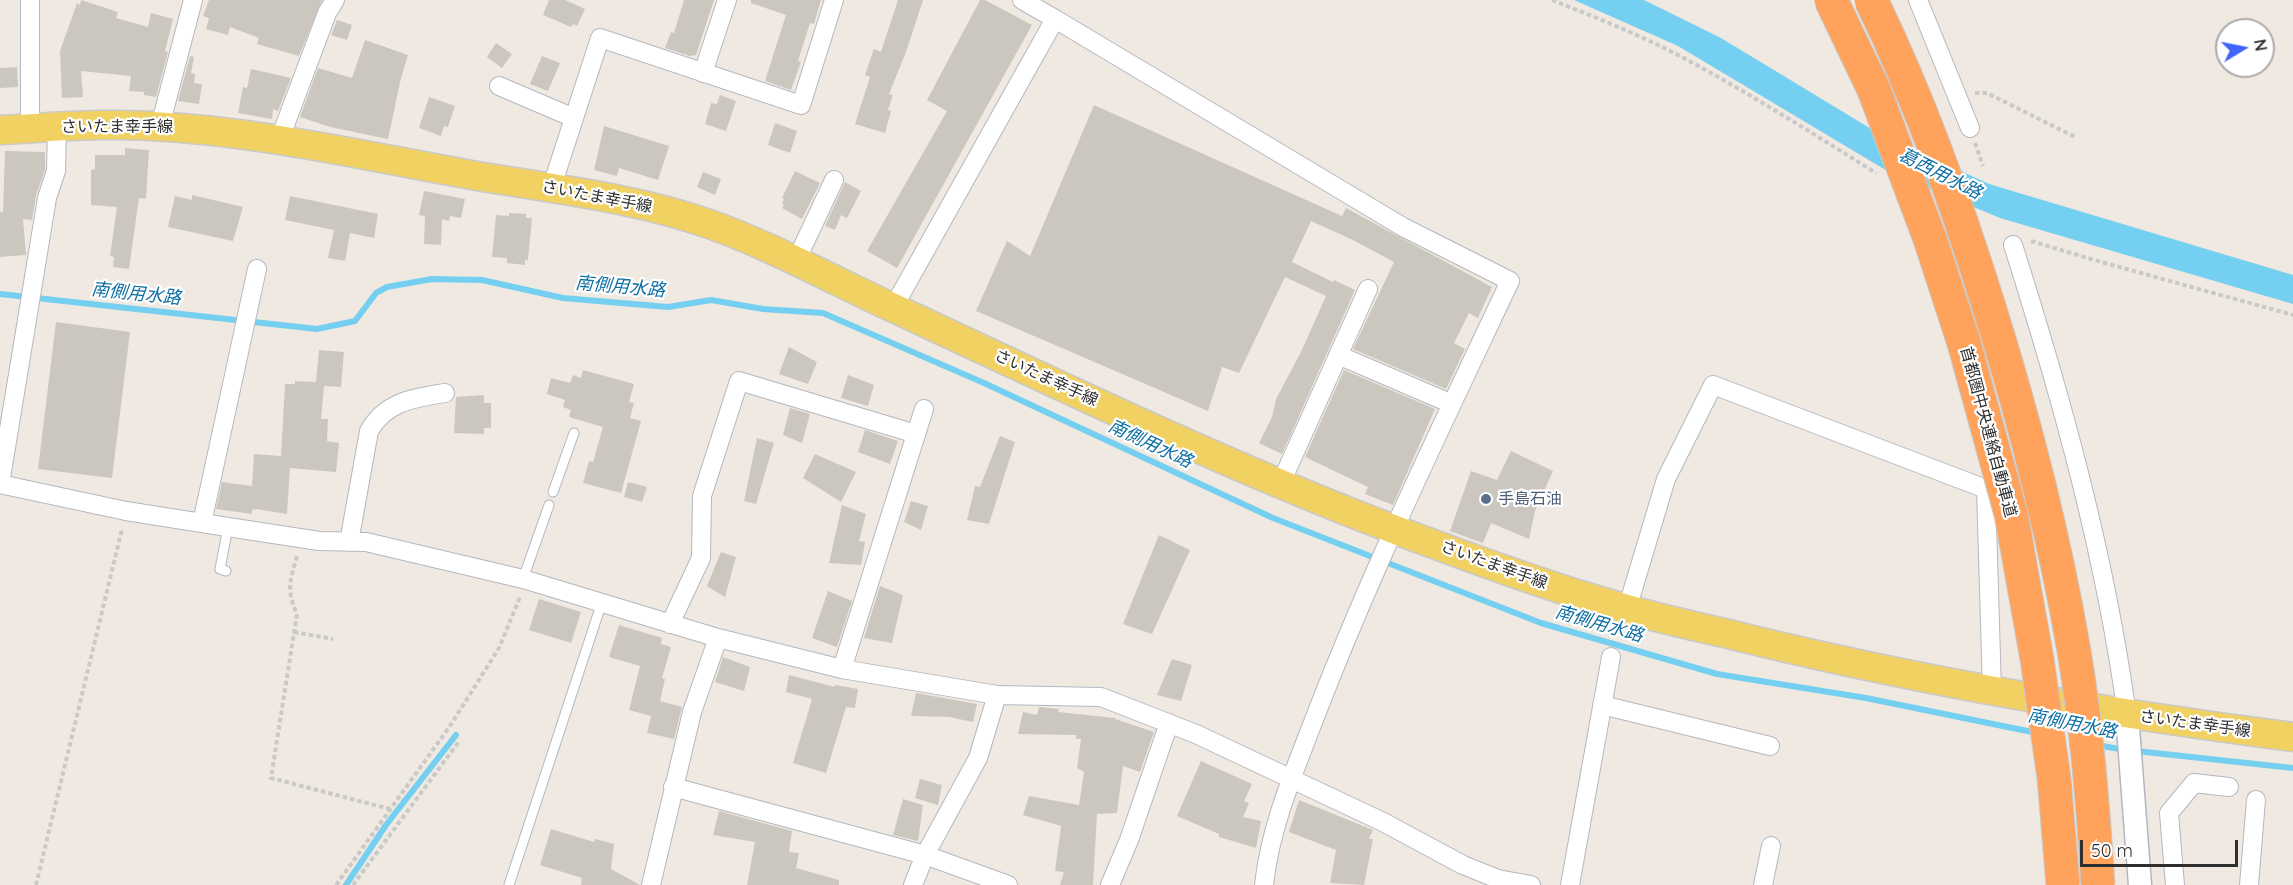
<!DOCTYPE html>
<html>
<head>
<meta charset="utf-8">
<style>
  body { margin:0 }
  #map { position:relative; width:2293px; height:885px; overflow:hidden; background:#efe9e1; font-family:Quicksand,sans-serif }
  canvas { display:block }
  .north { position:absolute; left:2215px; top:18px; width:60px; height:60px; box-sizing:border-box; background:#fff; border:2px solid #ababab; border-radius:50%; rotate:80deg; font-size:16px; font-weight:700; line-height:24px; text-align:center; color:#2e2e2e }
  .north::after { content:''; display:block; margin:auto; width:21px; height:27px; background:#4264fb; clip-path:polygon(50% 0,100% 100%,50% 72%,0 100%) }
  .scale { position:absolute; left:2080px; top:840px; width:158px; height:27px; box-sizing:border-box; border:3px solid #2e2e2e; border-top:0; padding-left:8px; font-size:18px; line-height:21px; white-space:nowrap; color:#2e2e2e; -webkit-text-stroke:4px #fff; paint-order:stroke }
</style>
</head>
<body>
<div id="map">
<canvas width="2293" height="885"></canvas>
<div class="north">N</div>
<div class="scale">50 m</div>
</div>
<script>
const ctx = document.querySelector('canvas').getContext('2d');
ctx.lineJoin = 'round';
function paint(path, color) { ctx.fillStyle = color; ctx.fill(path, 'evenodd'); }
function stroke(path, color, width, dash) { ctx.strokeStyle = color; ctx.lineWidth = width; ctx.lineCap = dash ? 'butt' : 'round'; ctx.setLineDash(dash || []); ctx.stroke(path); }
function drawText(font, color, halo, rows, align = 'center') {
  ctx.font = font + ' Quicksand,"Noto Sans JP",sans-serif'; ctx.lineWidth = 4.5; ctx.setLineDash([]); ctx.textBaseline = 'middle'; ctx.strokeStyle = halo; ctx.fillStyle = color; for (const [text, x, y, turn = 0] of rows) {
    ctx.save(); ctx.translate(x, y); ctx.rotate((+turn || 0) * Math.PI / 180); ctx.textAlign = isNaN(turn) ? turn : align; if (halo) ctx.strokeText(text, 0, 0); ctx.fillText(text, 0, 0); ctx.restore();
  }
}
const water = new Path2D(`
  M 1574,0 L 1644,0 L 1721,38 L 1873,130 L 1989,184 L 2293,275 L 2293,304 L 2000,218 L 1889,172 L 1678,46 Z`);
const stream = new Path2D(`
  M 0,294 L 317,329 L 355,321 L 376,293 L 387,287 L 432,279 L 482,280 L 563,298 L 668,307 L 711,300 L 763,309 L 823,313 L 984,383 L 1273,518 L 1541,623 L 1717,674 L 1866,698 L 2037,733
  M 2097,745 L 2125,750
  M 2136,751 L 2293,768
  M 346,885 L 386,825 L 456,735`);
const building = new Path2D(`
  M 81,0 L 118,12 L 116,18 L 148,27 L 151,13 L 173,19 L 165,51 L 168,52 L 156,97 L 144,95 L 144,92 L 129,91 L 131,76 L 81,71 L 83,97 L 62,98 L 60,51 L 77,3 L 80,5 Z
  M 209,0 L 322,0 L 299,56 L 257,44 L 259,38 L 230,27 L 228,35 L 206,29 L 209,18 L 203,16 Z
  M 549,0 L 565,0 L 585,9 L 577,26 L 573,24 L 571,27 L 543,15 Z
  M 684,0 L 714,0 L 696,55 L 690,56 L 665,48 L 671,32 L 674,33 Z
  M 751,0 L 821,0 L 814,24 L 810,23 L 798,61 L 801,62 L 791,90 L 765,81 L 786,15 L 751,3 Z
  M 898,0 L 923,0 L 906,52 L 889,94 L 893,95 L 888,110 L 891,111 L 885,133 L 855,124 L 870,77 L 865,75 L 874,49 L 881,52 Z
  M 980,0 L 985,0 L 1032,25 L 897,268 L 867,251 L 947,111 L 927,100 Z
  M 337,20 L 352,25 L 347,40 L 331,35 Z
  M 365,40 L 408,55 L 401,78 L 388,139 L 330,127 L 300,117 L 318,68 L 352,78 Z
  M 496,43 L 512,54 L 502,68 L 487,57 Z
  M 190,56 L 194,57 L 191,73 L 195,74 L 194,83 L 202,84 L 199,104 L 178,101 Z
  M 542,56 L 560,63 L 548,91 L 530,84 Z
  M 17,67 L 18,87 L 0,88 L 0,68 Z
  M 251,69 L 291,78 L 278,111 L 273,109 L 272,119 L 238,113 L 243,87 L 247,88 Z
  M 720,95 L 736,101 L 726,131 L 705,124 L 711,103 L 717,104 Z
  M 429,97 L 455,106 L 448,127 L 444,126 L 441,136 L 419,128 Z
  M 1094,105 L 1342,216 L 1346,208 L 1492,287 L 1478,318 L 1469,313 L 1454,343 L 1465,349 L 1446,389 L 1353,349 L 1394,262 L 1353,240 L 1311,221 L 1292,262 L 1333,282 L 1334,280 L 1355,290 L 1282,454 L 1259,443 L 1272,417 L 1276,399 L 1301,352 L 1326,296 L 1285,277 L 1239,373 L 1222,367 L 1208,411 L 976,311 L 1007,241 L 1030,256 Z
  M 775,123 L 797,131 L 790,153 L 768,145 Z
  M 604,126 L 669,146 L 658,180 L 619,168 L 617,176 L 594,170 Z
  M 125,148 L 149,150 L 146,199 L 139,198 L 129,269 L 113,267 L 114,257 L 110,256 L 117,207 L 91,205 L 91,170 L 95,169 L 95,155 L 125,155 Z
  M 5,151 L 45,152 L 45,170 L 36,195 L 32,220 L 23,219 L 26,255 L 0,257 L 0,212 L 3,212 Z
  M 795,171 L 820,183 L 802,219 L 782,208 L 784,205 L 782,204 L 784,199 L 782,198 Z
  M 703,172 L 721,179 L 715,195 L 697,187 Z
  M 845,182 L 861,191 L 847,218 L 841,215 L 835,230 L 825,226 Z
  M 424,191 L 465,199 L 461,218 L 450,216 L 449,221 L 442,219 L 441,245 L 424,244 L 425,216 L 419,215 Z
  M 192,195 L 243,207 L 233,241 L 168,227 L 175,196 L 192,200 Z
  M 290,196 L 378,214 L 374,238 L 350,233 L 345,261 L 328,258 L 334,230 L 285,220 Z
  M 509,213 L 526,214 L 526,218 L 532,218 L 528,260 L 525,260 L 525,265 L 507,263 L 507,258 L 492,257 L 496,215 L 509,216 Z
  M 56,322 L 130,332 L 112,478 L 38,469 Z
  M 789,347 L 817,362 L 808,384 L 779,374 Z
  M 319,350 L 344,352 L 341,387 L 324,386 L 321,419 L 328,419 L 327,441 L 339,443 L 336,472 L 290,468 L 287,514 L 256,509 L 252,510 L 252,514 L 216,509 L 222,482 L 252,486 L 254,454 L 281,456 L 285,384 L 295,384 L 295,381 L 316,382 Z
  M 583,370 L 634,384 L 629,402 L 634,403 L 630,418 L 641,421 L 621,493 L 583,483 L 589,461 L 593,462 L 603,427 L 569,417 L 571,410 L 563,407 L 565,400 L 547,394 L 551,378 L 570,383 L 573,375 L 581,378 Z
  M 1344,370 L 1435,409 L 1393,505 L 1365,494 L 1368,487 L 1305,457 Z
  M 848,375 L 874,385 L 868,406 L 841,398 Z
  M 484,395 L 484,403 L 491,403 L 491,428 L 484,428 L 484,434 L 454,433 L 456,397 Z
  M 790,408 L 810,414 L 802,443 L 783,435 Z
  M 865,430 L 898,441 L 890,464 L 858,452 Z
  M 1000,436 L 1015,442 L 989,524 L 967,520 L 975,486 L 980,487 Z
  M 757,438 L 774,443 L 756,504 L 744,501 Z
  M 1511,451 L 1553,471 L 1535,511 L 1529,539 L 1491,523 L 1483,543 L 1450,531 L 1471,471 L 1497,480 Z
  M 815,454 L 856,472 L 841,502 L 803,478 Z
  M 628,482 L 647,487 L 642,502 L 624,497 Z
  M 911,501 L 928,506 L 921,530 L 904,522 Z
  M 842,505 L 866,514 L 859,541 L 865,542 L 861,565 L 829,563 Z
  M 1159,535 L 1190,550 L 1152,634 L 1123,624 Z
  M 721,552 L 736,557 L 725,597 L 707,586 Z
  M 880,586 L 903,595 L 892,643 L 864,638 Z
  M 828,591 L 852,601 L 837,647 L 812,638 Z
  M 539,599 L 581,612 L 571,643 L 529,630 Z
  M 619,625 L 662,638 L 661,644 L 671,647 L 662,678 L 665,679 L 660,701 L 682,707 L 674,739 L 647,733 L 651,716 L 629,710 L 640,666 L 609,657 Z
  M 723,657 L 750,667 L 744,691 L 715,682 Z
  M 1172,659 L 1192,665 L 1181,701 L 1157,695 Z
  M 789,675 L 835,687 L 835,685 L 858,689 L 855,708 L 846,707 L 826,773 L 793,763 L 812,699 L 786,692 Z
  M 916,693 L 977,704 L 973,722 L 949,717 L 911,716 Z
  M 1039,707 L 1059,709 L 1058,712 L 1115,718 L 1115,719 L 1154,732 L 1140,772 L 1123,766 L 1117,813 L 1097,814 L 1093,885 L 1060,885 L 1064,872 L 1055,871 L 1061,826 L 1023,815 L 1029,796 L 1079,805 L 1084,772 L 1077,768 L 1081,739 L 1076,739 L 1076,735 L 1018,734 L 1023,712 L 1037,715 Z
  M 1201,761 L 1252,784 L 1244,801 L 1249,803 L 1243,817 L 1261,821 L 1256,848 L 1219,837 L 1219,834 L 1177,816 Z
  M 920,779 L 942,785 L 938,805 L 915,798 Z
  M 903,799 L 923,805 L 918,841 L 893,835 Z
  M 1299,800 L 1373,830 L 1369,839 L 1373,839 L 1364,885 L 1330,883 L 1336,850 L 1289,832 Z
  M 719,811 L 792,831 L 789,852 L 799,853 L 796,868 L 839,880 L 839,885 L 747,885 L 755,842 L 713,835 Z
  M 551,829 L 594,842 L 595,839 L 614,844 L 611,869 L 640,885 L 581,885 L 582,878 L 540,865 Z`);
const path = new Path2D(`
  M 1552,0 C 1599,19 1646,37 1691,62 C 1754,96 1815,135 1876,173
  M 1975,93 L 1987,93 L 2075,137
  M 1975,143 L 1983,166
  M 2031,241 L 2101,262 L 2293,315
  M 297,556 C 290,581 286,589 297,614 L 271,778 L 390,809
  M 294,632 L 333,639
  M 36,885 L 122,529
  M 336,885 L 450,726 L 499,648 L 520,597
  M 353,885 L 460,740`);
const service = new Path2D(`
  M 553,492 L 574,433
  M 226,571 L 220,569 L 228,527
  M 523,579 L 549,505
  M 509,885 L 602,602`);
const minor = new Path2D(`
  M 1918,0 L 1970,128
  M 1055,19 L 1403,227 L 1510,281 C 1443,423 1374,565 1317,712 C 1296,767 1270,826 1264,885
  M 703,73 L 727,0
  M 499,86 L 574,118
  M 160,126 L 193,0
  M 30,128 L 30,0
  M 279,141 L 327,13 L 335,0
  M 551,189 L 600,38 L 801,105 L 834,0
  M 2013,245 C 2062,399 2105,554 2127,715
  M 796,261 L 834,180
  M 893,308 L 1055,19 L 1022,0
  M 1338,355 L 1452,404
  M 0,484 L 126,511 L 202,523 L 319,541 L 366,542 L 523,579 L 718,638 L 842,669 L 997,695 L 1101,697 L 1196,734 L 1383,822 L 1463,865 L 1498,879 L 1531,885
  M 0,484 L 47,198 L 56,171 L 57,127
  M 1280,485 L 1368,289
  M 202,523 L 257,269
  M 349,542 L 369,431 C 386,401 414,398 445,393
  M 1627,609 L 1666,479 L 1713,385 L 1986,489 L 1992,691
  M 670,624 L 701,558 L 702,496 L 739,381 L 916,434
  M 842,669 L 924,409
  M 1602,705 L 1770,746
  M 673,787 L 925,855 L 1008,885
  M 651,885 L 692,712 L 718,638
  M 913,885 L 925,855 L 978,758 L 997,695
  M 1110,885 L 1129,840 L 1169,723
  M 1570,885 L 1611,657
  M 1763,885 L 1771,846
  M 2175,885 L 2169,813 L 2194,783 L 2229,787
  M 2249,885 L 2256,800`);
const tertiary = new Path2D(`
  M 2127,715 L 2140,885`);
const primary = new Path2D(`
  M 0,130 C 56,127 113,122 168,127 C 272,134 375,158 477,176 C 555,189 637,198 712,225 C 776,248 836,282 898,310 C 1061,386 1225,465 1393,529 C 1468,557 1543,585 1620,607 C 1666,621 1714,630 1761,642 C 1936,684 2114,714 2293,737`);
const motorwayBridge = new Path2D(`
  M 1831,0 L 1874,90 L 1930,239 L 1964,343 L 2011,514 L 2037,659 L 2054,778 L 2063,885
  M 1871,0 C 1920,100 1957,204 1990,310 C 2025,422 2054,535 2074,651 C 2087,728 2093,807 2098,885`);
const markers = [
  [1486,499,6,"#5c6f8a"]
];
const streetNames = [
  ["さいたま幸手線",117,127],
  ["さいたま幸手線",597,197,11],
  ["さいたま幸手線",1046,378,25],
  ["首都圏中央連絡自動車道",1988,432,75],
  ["さいたま幸手線",1494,565,20],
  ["さいたま幸手線",2195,724,8]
];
const serviceNames = [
  ["手島石油",1498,499]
];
const waterNames = [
  ["葛西用水路",1940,174,27],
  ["南側用水路",620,287,5],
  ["南側用水路",136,294,6],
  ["南側用水路",1150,444,25],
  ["南側用水路",1599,624,16],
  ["南側用水路",2072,724,11]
];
paint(water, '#75cff0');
stroke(stream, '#75cff0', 6);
paint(building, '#cbc7bf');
stroke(service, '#b4b7c1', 11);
stroke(minor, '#b4b7c1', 20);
stroke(tertiary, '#b4b7c1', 25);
stroke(primary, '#c9c9c9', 31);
stroke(path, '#c9c9c9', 4, [4.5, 3]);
stroke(service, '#fff', 9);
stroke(minor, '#fff', 18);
stroke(tertiary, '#fff', 22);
stroke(primary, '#f2d163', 28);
stroke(motorwayBridge, '#c9c9c9', 35, []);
stroke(motorwayBridge, '#ffa35c', 33);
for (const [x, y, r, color] of markers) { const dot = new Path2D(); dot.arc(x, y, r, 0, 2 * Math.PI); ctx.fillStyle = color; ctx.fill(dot); stroke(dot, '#fff', 2); }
drawText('16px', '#2e2e2e', '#fff', streetNames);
drawText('16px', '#4e5e75', '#fff', serviceNames, 'left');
drawText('italic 18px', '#0d6fa3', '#fff', waterNames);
</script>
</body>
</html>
